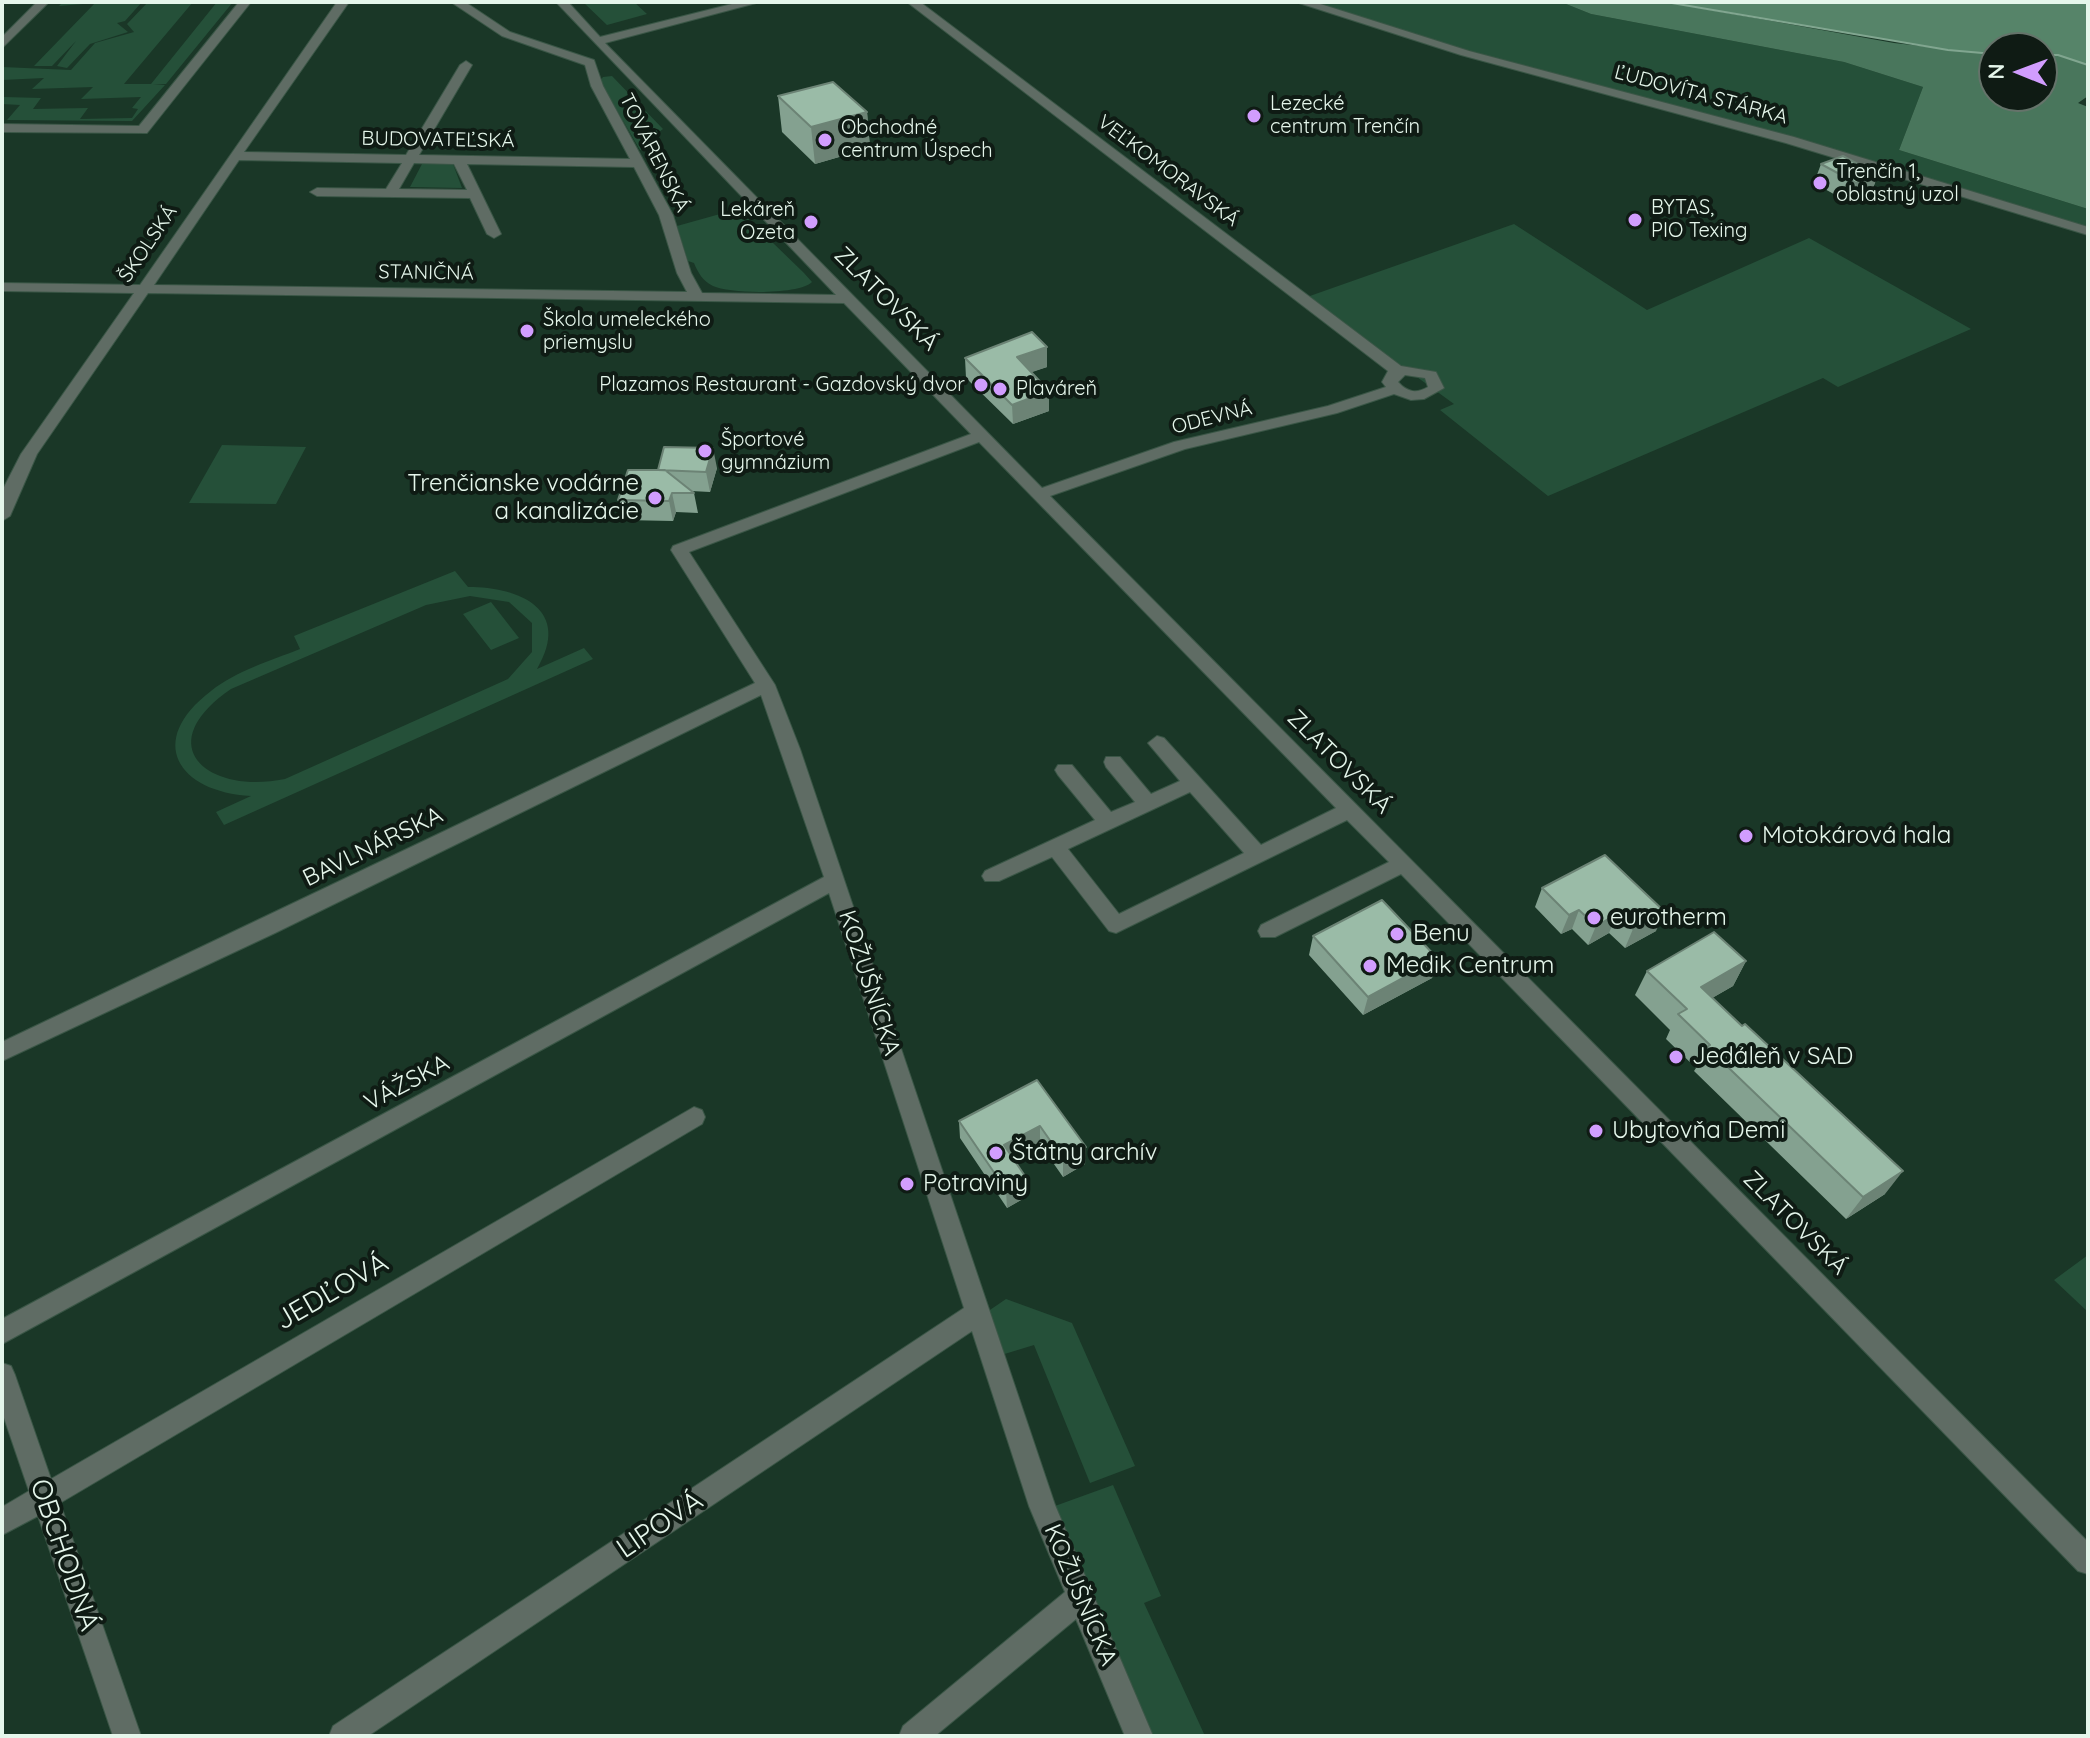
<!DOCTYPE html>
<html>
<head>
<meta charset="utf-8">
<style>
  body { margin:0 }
  #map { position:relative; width:2090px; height:1738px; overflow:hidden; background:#1a3727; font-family:Quicksand,sans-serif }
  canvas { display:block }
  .frame { position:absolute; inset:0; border:4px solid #e5f6eb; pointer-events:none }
  .north { position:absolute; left:1978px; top:32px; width:80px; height:80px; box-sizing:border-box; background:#0f1b14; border:2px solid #65736a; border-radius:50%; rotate:271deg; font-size:22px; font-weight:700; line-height:32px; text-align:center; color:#e5f6eb }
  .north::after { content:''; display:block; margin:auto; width:28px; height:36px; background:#d19dfe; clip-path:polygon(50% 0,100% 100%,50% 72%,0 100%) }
</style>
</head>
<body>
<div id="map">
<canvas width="2090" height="1738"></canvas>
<div class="frame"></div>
<div class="north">N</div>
</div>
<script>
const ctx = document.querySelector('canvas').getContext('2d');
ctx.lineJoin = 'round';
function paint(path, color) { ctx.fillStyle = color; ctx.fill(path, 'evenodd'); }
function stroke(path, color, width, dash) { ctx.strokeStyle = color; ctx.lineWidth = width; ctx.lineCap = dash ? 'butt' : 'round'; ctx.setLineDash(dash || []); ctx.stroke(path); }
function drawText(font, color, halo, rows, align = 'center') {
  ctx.font = font + ' Quicksand,sans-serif'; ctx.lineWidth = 8; ctx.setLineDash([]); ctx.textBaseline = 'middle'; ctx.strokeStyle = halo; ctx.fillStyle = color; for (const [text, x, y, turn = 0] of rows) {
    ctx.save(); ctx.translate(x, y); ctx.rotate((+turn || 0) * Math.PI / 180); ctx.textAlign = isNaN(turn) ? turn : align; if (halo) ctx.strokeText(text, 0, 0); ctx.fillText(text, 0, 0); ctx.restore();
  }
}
const green = new Path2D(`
  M 63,2 L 142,2 L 125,21 L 117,23 L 128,32 L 90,44 L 67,68 L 57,66 L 76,41 L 52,66 L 34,66 L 95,3 L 59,6 Z
  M 148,2 L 193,2 L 124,84 L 151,84 L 217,2 L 233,2 L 166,84 L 153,84 L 165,85 L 132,121 L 7,120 L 20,105 L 2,104 L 4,97 L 41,98 L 33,109 L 88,108 L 80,119 L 132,118 L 138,109 L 132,108 L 141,97 L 81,99 L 93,87 L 32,89 L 44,78 L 2,80 L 2,67 L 71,70 L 95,43 L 134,32 L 127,24 Z
  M 583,2 L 634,2 L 647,14 L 607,25 Z
  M 1312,2 L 1561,2 L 1591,14 L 1844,62 L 1923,87 L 1899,150 L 2088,209 L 2088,227 L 1774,132 L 1448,45 Z
  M 612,76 L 663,129 L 659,132 L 657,146 L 640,150 L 600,81 L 603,77 Z
  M 422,164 L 453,164 L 462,188 L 410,187 Z
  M 738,209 L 804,273 L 812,282 C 799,295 730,294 713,286 C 703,281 698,273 694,263 L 688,261 L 677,226 Z
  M 1514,224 L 1647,310 L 1809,238 L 1971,329 L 1838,387 L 1823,378 L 1548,496 L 1440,410 L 1454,404 L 1307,297 Z
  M 222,445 L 306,447 L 276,504 L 189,503 Z
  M 455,571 L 468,587 C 521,587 572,610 537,669 L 584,648 L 593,659 L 224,825 L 216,812 L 251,796 C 178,792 145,741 211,691 C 236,671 270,661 300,649 L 294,636 ZM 470,596 L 509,602 L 532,623 L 532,652 L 508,679 L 285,779 C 207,795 149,745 231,689 L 426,605 Z
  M 491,602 L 519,638 L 491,650 L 463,614 Z
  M 2088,1255 L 2088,1312 L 2054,1280 Z
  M 1006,1299 L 1072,1323 L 1135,1466 L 1090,1483 L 1034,1345 L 998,1356 L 984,1314 Z
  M 1113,1485 L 1161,1596 L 1144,1603 L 1205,1736 L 1137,1736 L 1044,1510 Z`);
const forest = new Path2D(`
  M 1561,2 L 1666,2 L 1894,43 L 1994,54 L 1994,96 L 2042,96 L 2042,55 L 2058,55 L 2088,65 L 2088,96 L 2078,103 L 2088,107 L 2088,209 L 1899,150 L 1923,87 L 1844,62 L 1591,14 Z`);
const water = new Path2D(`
  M 1666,2 L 2088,2 L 2088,65 L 2058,55 L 2042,55 L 2042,48 L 1994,48 L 1994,54 L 1948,50 Z`);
const minor = new Path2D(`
  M 37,2 L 49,2 L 2,48 L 2,37 Z
  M 239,2 L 251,2 L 147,133 L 2,132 L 2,124 L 139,126 Z
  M 337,2 L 349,2 L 244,152 L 406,155 L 460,65 L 466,61 L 472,65 L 419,155 L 630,159 L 591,86 L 585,65 L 502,36 L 451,2 L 465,2 L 510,32 L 594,60 L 603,86 L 673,215 L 691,273 L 702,293 L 836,295 L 556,2 L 568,2 L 600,37 L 740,2 L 760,2 L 605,43 L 1042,488 L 1174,442 L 1328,406 L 1386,387 L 1382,382 L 1388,371 L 907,2 L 920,2 L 1401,366 L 1436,372 L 1444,388 L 1424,399 L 1411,400 L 1394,394 L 1337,413 L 1185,449 L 1050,496 L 2088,1542 L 2088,1574 L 2078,1571 L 1401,874 L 1275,937 L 1261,937 L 1258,931 L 1261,925 L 1389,862 L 1347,820 L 1116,933 L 1109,931 L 1052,857 L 999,881 L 985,881 L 982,876 L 985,871 L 1095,820 L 1058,775 L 1055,770 L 1058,765 L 1072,765 L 1111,812 L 1135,802 L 1106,767 L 1104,762 L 1106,757 L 1120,757 L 1151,794 L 1180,781 L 1148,743 L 1157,736 L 1164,738 L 1261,845 L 1336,808 L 979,442 L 689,552 L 775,685 L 800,749 L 1055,1505 L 1153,1736 L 1125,1736 L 1076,1619 L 935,1736 L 899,1736 L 903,1726 L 1065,1592 L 1029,1506 L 972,1331 L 368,1736 L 329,1736 L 333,1726 L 964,1308 L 829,893 L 2,1344 L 2,1319 L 824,877 L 761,695 L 275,933 L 2,1061 L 2,1042 L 755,683 L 671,550 L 673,546 L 971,434 L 844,303 L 148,293 L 37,454 L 10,516 L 2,521 L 2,491 L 21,454 L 134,293 L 2,291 L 2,283 L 140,285 ZM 239,160 L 402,163 L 386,189 L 317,188 L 310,192 L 317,196 L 470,198 L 487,234 L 494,238 L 501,234 L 467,164 L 634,167 L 659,215 L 677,273 L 687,292 L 154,285 ZM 414,163 L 454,164 L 467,190 L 399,189 ZM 1405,375 L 1425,378 L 1428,387 C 1416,394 1407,392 1398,382 ZM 1190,792 L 1244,853 L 1119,914 L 1068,849 Z
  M 1296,2 L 1314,2 L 1469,51 L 1794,137 L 2088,227 L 2088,235 L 1786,143 L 1461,55 Z
  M 694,1107 L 702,1110 L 705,1117 L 702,1124 L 60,1503 L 141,1736 L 113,1736 L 38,1516 L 2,1535 L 2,1507 L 29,1491 L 2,1412 L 2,1363 L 11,1366 L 15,1375 L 51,1479 Z`);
const wall = new Path2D(`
  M 778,96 L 867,112 L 870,148 L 815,164 L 782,132 Z
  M 1821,164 L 1878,175 L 1871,193 L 1848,202 L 1814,183 Z
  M 965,358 L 1047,367 L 1031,372 L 1049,391 L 1049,411 L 1013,424 L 966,378 Z
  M 717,468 L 710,492 L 691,491 L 694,493 L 698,513 L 676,512 L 673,521 L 623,520 L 618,500 L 658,470 Z
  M 1605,855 L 1656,931 L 1625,948 L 1609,933 L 1588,945 L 1572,929 L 1561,934 L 1535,907 L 1542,888 Z
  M 1313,936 L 1438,959 L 1432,978 L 1363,1015 L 1309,955 Z
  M 1746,961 L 1733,986 L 1712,998 L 1885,1194 L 1846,1219 L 1694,1071 L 1696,1068 L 1666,1039 L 1670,1030 L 1635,995 L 1647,971 Z
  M 1037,1080 L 1086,1147 L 1085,1164 L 1063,1177 L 1040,1144 L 1013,1158 L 1028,1196 L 1007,1208 L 960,1138 L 959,1121 Z`);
const shadedWall = new Path2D(`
  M 867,112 L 870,148 L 815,164 L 811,127 Z
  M 1878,175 L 1871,193 L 1848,202 L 1856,183 Z
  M 1047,347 L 1047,367 L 1018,377 L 1017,357 Z
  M 1049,391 L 1049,411 L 1013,424 L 1012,405 Z
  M 713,448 L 717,468 L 710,492 L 706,472 Z
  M 672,493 L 676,512 L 673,521 L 669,501 Z
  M 1579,910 L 1572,929 L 1561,934 L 1569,915 Z
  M 1665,912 L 1656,931 L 1625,948 L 1633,929 Z
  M 1617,914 L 1609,933 L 1588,945 L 1596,926 Z
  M 1438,959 L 1432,978 L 1363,1015 L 1368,997 Z
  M 1746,961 L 1733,986 L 1688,1012 L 1701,987 Z
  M 1040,1126 L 1040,1144 L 1005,1163 L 1004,1145 Z
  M 1086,1147 L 1085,1164 L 1063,1177 L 1063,1159 Z
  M 1903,1171 L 1885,1194 L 1846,1219 L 1863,1197 Z
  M 1027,1179 L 1028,1196 L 1007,1208 L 1006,1190 Z`);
const building = new Path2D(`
  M 833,82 L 867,112 L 811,127 L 778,96 Z
  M 1843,156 L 1878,175 L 1856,183 L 1821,164 Z
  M 1032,332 L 1047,347 L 1017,357 L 1049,391 L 1012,405 L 965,358 Z
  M 664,447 L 713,448 L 706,472 L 658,470 Z
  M 628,470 L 665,470 L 694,493 L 672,493 L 669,501 L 618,500 Z
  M 1605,855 L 1665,912 L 1633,929 L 1617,914 L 1596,926 L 1579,910 L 1569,915 L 1542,888 Z
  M 1382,900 L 1438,959 L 1368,997 L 1313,936 Z
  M 1714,932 L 1746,961 L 1701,987 L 1742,1026 L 1745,1024 L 1903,1171 L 1863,1197 L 1707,1047 L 1710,1045 L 1678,1014 L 1687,1009 L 1647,971 Z
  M 1037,1080 L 1086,1147 L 1063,1159 L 1040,1126 L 1004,1145 L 1027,1179 L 1006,1190 L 959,1121 Z`);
const markers = [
  [1254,116,8,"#d19dfe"],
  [825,140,8,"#d19dfe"],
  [1820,183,8,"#d19dfe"],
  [1635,220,8,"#d19dfe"],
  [811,222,8,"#d19dfe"],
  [527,331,8,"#d19dfe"],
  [981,385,8,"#d19dfe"],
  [1000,389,8,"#d19dfe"],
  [705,451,8,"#d19dfe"],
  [655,498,8,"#d19dfe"],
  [1746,836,8,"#d19dfe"],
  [1594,918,8,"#d19dfe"],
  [1397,934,8,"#d19dfe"],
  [1370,966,8,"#d19dfe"],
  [1676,1057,8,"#d19dfe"],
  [1596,1131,8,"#d19dfe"],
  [996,1153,8,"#d19dfe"],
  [907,1184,8,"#d19dfe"]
];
const farStreetnames = [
  ["ĽUDOVÍTA STÁRKA",1701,95,15],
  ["BUDOVATEĽSKÁ",438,140,1],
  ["TOVÁRENSKÁ",654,153,63],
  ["VEĽKOMORAVSKÁ",1168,171,37],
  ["ŠKOLSKÁ",148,244,-56],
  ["STANIČNÁ",426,273,1],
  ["ODEVNÁ",1212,418,-14]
];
const farPoinames = [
  ["Lezecké",1270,104],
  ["centrum Trenčín",1270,127],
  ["Obchodné",841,128],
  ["centrum Úspech",841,151],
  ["Trenčín 1,",1836,172],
  ["oblastný uzol",1836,195],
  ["BYTAS,",1651,208],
  ["PIO Texing",1651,231],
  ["Lekáreň",795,210,"right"],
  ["Ozeta",795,233,"right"],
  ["Škola umeleckého",543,320],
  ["priemyslu",543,343],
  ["Plazamos Restaurant - Gazdovský dvor",965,385,"right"],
  ["Plaváreň",1016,389],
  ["Športové",721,440],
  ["gymnázium",721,463]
];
const streetNames = [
  ["ZLATOVSKÁ",886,299,45],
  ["ZLATOVSKÁ",1339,762,45],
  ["BAVLNÁRSKA",373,847,-26],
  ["KOŽUŠNÍCKA",869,983,72],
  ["VÁŽSKA",407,1083,-28],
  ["ZLATOVSKÁ",1795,1223,45],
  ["KOŽUŠNÍCKA",1080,1595,67]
];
const poiNames = [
  ["Trenčianske vodárne",639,484,"right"],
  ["a kanalizácie",639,512,"right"],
  ["Motokárová hala",1762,836],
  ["eurotherm",1610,918],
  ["Benu",1413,934],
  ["Medik Centrum",1386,966],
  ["Jedáleň v SAD",1692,1057],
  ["Ubytovňa Demi",1612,1131],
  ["Štátny archív",1012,1153],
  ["Potraviny",923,1184]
];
const nearStreetnames = [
  ["JEDĽOVÁ",332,1292,-30],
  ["LIPOVÁ",660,1525,-34],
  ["OBCHODNÁ",64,1555,71]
];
paint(green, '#255039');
paint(forest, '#49765c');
paint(water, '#568469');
stroke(water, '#81a690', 2);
stroke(minor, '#3a5646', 2);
paint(minor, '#5f6c64');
paint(wall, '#84a190');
paint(shadedWall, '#6c8375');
paint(building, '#9abba7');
stroke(building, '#6c8375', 2);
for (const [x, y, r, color] of markers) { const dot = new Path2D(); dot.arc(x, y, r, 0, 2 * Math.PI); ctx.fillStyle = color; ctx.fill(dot); stroke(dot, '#0f1b14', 3); }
drawText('20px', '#e5f6eb', '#0f1b14', farStreetnames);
drawText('20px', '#e5f6eb', '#0f1b14', farPoinames, 'left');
drawText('24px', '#e5f6eb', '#0f1b14', streetNames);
drawText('24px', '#e5f6eb', '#0f1b14', poiNames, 'left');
drawText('28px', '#e5f6eb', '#0f1b14', nearStreetnames);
</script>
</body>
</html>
